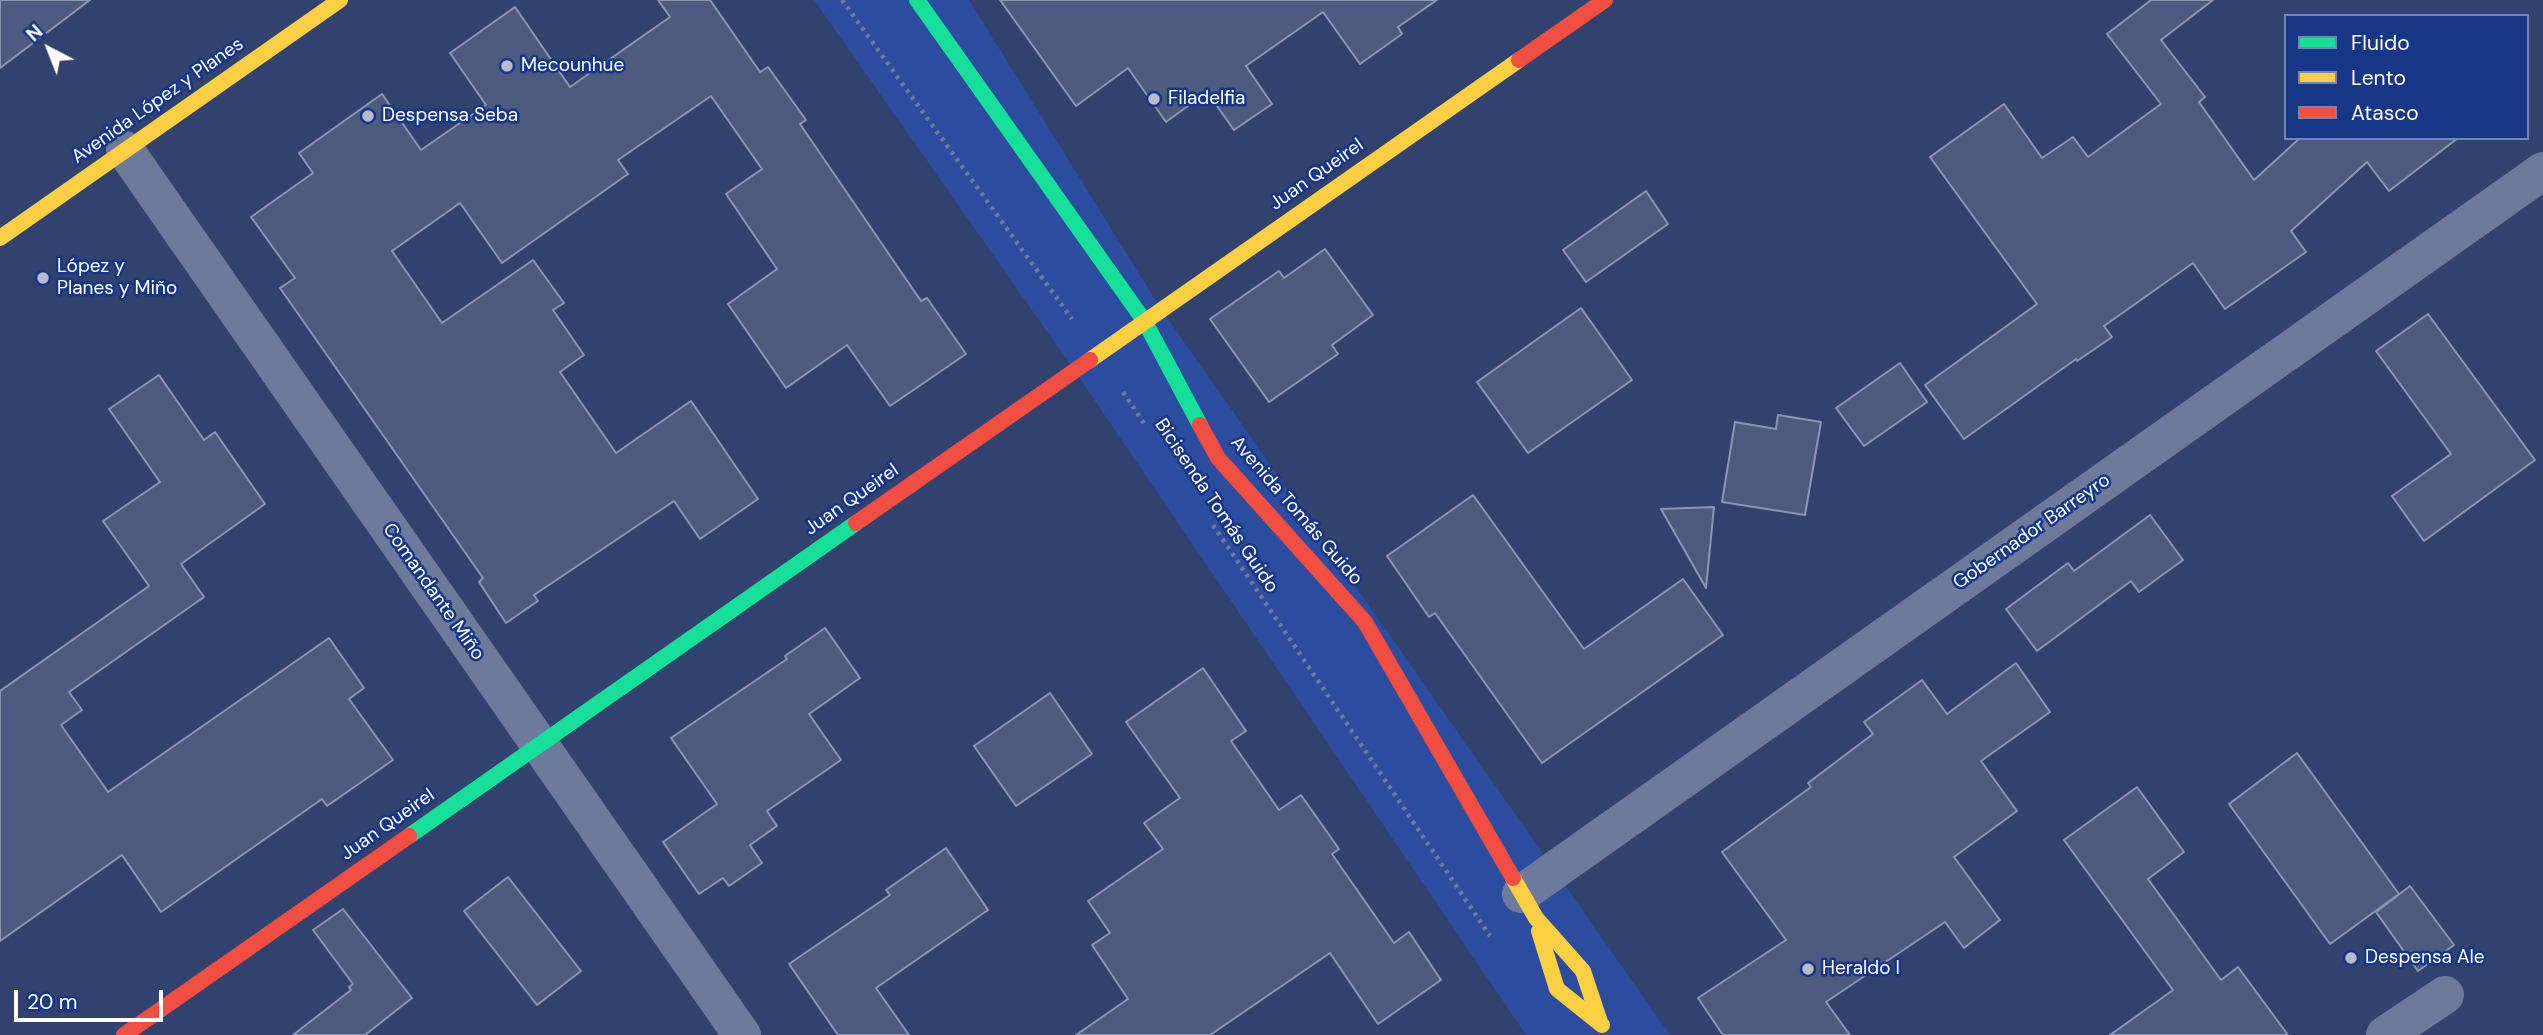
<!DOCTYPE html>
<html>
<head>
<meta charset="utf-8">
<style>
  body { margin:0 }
  #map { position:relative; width:2543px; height:1035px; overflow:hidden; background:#31426e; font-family:"DM Sans",sans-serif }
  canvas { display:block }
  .legend { position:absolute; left:2284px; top:14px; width:245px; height:126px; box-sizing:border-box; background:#173688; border:2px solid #7486b8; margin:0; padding:9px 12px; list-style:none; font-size:21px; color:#fff }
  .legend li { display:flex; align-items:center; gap:14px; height:35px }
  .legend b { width:35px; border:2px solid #7486b8 }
  .north { position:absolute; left:14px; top:14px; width:70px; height:70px; -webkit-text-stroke:5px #173688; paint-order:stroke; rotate:318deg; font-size:19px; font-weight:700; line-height:28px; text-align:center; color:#fff }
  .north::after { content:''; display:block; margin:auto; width:24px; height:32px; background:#fff; clip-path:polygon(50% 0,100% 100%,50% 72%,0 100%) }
  .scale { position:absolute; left:14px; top:990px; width:149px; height:32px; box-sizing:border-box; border:4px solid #fff; border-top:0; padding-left:9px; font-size:21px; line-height:24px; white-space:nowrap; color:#fff; -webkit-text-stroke:5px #173688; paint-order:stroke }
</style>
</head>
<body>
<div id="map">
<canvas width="2543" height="1035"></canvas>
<ul class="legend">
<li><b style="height:9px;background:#16e098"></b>Fluido</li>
<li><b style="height:9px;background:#ffcf43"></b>Lento</li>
<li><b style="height:9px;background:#f24e42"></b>Atasco</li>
</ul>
<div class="north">N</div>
<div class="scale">20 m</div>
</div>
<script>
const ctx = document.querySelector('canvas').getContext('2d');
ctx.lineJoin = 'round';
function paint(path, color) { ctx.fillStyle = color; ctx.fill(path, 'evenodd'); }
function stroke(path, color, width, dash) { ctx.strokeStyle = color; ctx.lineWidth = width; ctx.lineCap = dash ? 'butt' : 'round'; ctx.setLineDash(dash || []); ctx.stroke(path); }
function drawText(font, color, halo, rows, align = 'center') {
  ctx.font = font + ' "DM Sans",sans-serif'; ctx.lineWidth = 5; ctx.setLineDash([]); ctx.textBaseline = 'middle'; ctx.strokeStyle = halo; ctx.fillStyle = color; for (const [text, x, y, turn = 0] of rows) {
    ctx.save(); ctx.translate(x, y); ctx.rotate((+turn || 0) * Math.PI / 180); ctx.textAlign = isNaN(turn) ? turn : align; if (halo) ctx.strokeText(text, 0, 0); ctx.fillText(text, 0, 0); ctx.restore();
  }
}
const green = new Path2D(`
  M 814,0 L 969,0 L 1161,309 L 1670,1035 L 1526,1035 L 1074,370 Z`);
const building = new Path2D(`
  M 0,0 L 90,0 L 0,68 Z
  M 658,0 L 710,0 L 760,72 L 768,67 L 806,120 L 800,124 L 921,301 L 927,298 L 966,354 L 890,406 L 847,345 L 786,388 L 728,304 L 777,269 L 726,194 L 762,169 L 711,96 L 618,160 L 628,174 L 502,263 L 460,203 L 392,251 L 442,323 L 533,260 L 564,303 L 553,310 L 584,355 L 560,372 L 616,453 L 691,401 L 758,499 L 700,539 L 674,501 L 534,595 L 538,601 L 506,623 L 479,582 L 483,578 L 280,288 L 295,278 L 251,217 L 313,173 L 299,153 L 382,94 L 421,150 L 486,105 L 450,53 L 515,7 L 570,87 L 670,17 Z
  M 1000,0 L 1437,0 L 1398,27 L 1402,34 L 1360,64 L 1323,12 L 1246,66 L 1272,104 L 1234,130 L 1207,92 L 1166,122 L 1128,68 L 1076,106 Z
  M 2151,0 L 2213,0 L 2161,40 L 2205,97 L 2199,102 L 2254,180 L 2300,138 L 2458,138 L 2389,191 L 2367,162 L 2291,231 L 2306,252 L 2225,309 L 2193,263 L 2104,326 L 2112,337 L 2077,361 L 2076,359 L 1964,439 L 1925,385 L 2037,304 L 1930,157 L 2004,104 L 2042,158 L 2073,137 L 2088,157 L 2161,104 L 2107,34 Z
  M 1646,191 L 1668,224 L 1586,282 L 1563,250 Z
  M 1325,249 L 1373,315 L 1332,345 L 1338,354 L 1269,402 L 1210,319 L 1279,271 L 1284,278 Z
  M 1581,308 L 1632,380 L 1528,453 L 1477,382 Z
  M 2428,314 L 2535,460 L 2424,541 L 2392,496 L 2451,454 L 2376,351 Z
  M 1900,363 L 1927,402 L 1864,446 L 1836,408 Z
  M 159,375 L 204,440 L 215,432 L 265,504 L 181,564 L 204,597 L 69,692 L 82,710 L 61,725 L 108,792 L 329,638 L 364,688 L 349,699 L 393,760 L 327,806 L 322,799 L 161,912 L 122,855 L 0,941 L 0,691 L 149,586 L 103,521 L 160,482 L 109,409 Z
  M 1778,415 L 1821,422 L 1805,515 L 1722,502 L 1735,422 L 1776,429 Z
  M 1473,495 L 1584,649 L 1683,579 L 1723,635 L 1542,763 L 1435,613 L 1429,617 L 1387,556 Z
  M 1714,507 L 1706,588 L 1661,509 Z
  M 2150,515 L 2183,560 L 2139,592 L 2131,581 L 2037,651 L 2006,609 L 2068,563 L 2074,571 Z
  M 825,628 L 860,678 L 809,714 L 841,760 L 767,811 L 777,826 L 750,845 L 762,863 L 729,886 L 723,878 L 699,894 L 663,842 L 717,804 L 671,738 L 787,659 L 785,656 Z
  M 2016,663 L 2050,712 L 1981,761 L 2017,811 L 1954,857 L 2000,920 L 1964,948 L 1945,922 L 1826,1002 L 1850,1035 L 1723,1035 L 1698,998 L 1786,940 L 1722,852 L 1811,787 L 1808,783 L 1873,734 L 1864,722 L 1922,680 L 1947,714 Z
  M 1203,668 L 1246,731 L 1231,741 L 1279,810 L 1301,795 L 1339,849 L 1332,854 L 1394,943 L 1409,932 L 1441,980 L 1378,1024 L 1330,953 L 1210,1035 L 1076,1035 L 1128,999 L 1092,945 L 1110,933 L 1088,901 L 1163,849 L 1144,823 L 1180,798 L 1126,722 Z
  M 1050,693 L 1092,754 L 1016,806 L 974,746 Z
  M 2297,753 L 2399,894 L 2330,944 L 2229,804 Z
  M 2137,787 L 2184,852 L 2148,879 L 2221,980 L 2238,967 L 2288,1035 L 2110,1035 L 2173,990 L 2064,840 Z
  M 946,848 L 988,910 L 876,988 L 909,1035 L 838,1035 L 789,964 L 890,895 L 886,890 Z
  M 508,877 L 581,971 L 537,1005 L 464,911 Z
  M 2410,886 L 2454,945 L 2418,971 L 2376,912 Z
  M 343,909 L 412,998 L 365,1035 L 293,1035 L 351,990 L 349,987 L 353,984 L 313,930 Z`);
const path = new Path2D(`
  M 842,0 L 1072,319
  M 1123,392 L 1145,425
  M 1213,525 L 1490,936`);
const street = new Path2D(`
  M 125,150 L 742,1035
  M 1521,894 L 2543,171
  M 2385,1035 L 2445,995`);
const fast = new Path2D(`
  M 917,0 L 1145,322 L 1200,425
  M 409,836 L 856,523`);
const slow = new Path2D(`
  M 0,238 L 340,0
  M 1090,360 L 1519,60
  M 1513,878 L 1536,918 L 1583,971 L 1600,1022
  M 1539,931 L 1557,989 L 1602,1025`);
const jam = new Path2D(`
  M 1519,60 L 1605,0
  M 1200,425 L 1218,458 L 1365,622 L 1513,878
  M 856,523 L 1090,360
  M 124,1035 L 409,836`);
const markers = [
  [507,66,7,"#b7bdcc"],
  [1154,99,7,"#b7bdcc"],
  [368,116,7,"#b7bdcc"],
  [43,278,7,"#b7bdcc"],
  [2351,958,7,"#b7bdcc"],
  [1808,969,7,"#b7bdcc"]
];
const poiNames = [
  ["Mecounhue",521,66],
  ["Filadelfia",1168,99],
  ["Despensa Seba",382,116],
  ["López y",57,267],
  ["Planes y Miño",57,289],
  ["Despensa Ale",2365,958],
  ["Heraldo I",1822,969]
];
const streetNames = [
  ["Avenida López y Planes",158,101,-35],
  ["Juan Queirel",1317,175,-35],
  ["Juan Queirel",852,500,-35],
  ["Bicisenda Tomás Guido",1216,506,56],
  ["Avenida Tomás Guido",1296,511,49],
  ["Gobernador Barreyro",2032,532,-35],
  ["Comandante Miño",433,592,55],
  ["Juan Queirel",388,825,-35]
];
paint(green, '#2b4c9f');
paint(building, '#4c5a7d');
stroke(building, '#8c96b2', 2);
stroke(path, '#6d7a9c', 4.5, [3.5, 5]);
stroke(street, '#6d7a9c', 38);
stroke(fast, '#16e098', 16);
stroke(slow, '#ffcf43', 16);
stroke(jam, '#f24e42', 16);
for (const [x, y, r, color] of markers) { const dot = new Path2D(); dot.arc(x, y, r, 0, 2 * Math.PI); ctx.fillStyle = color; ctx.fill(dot); stroke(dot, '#173688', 2.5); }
drawText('19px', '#fff', '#173688', poiNames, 'left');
drawText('19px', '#fff', '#173688', streetNames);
</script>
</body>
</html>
